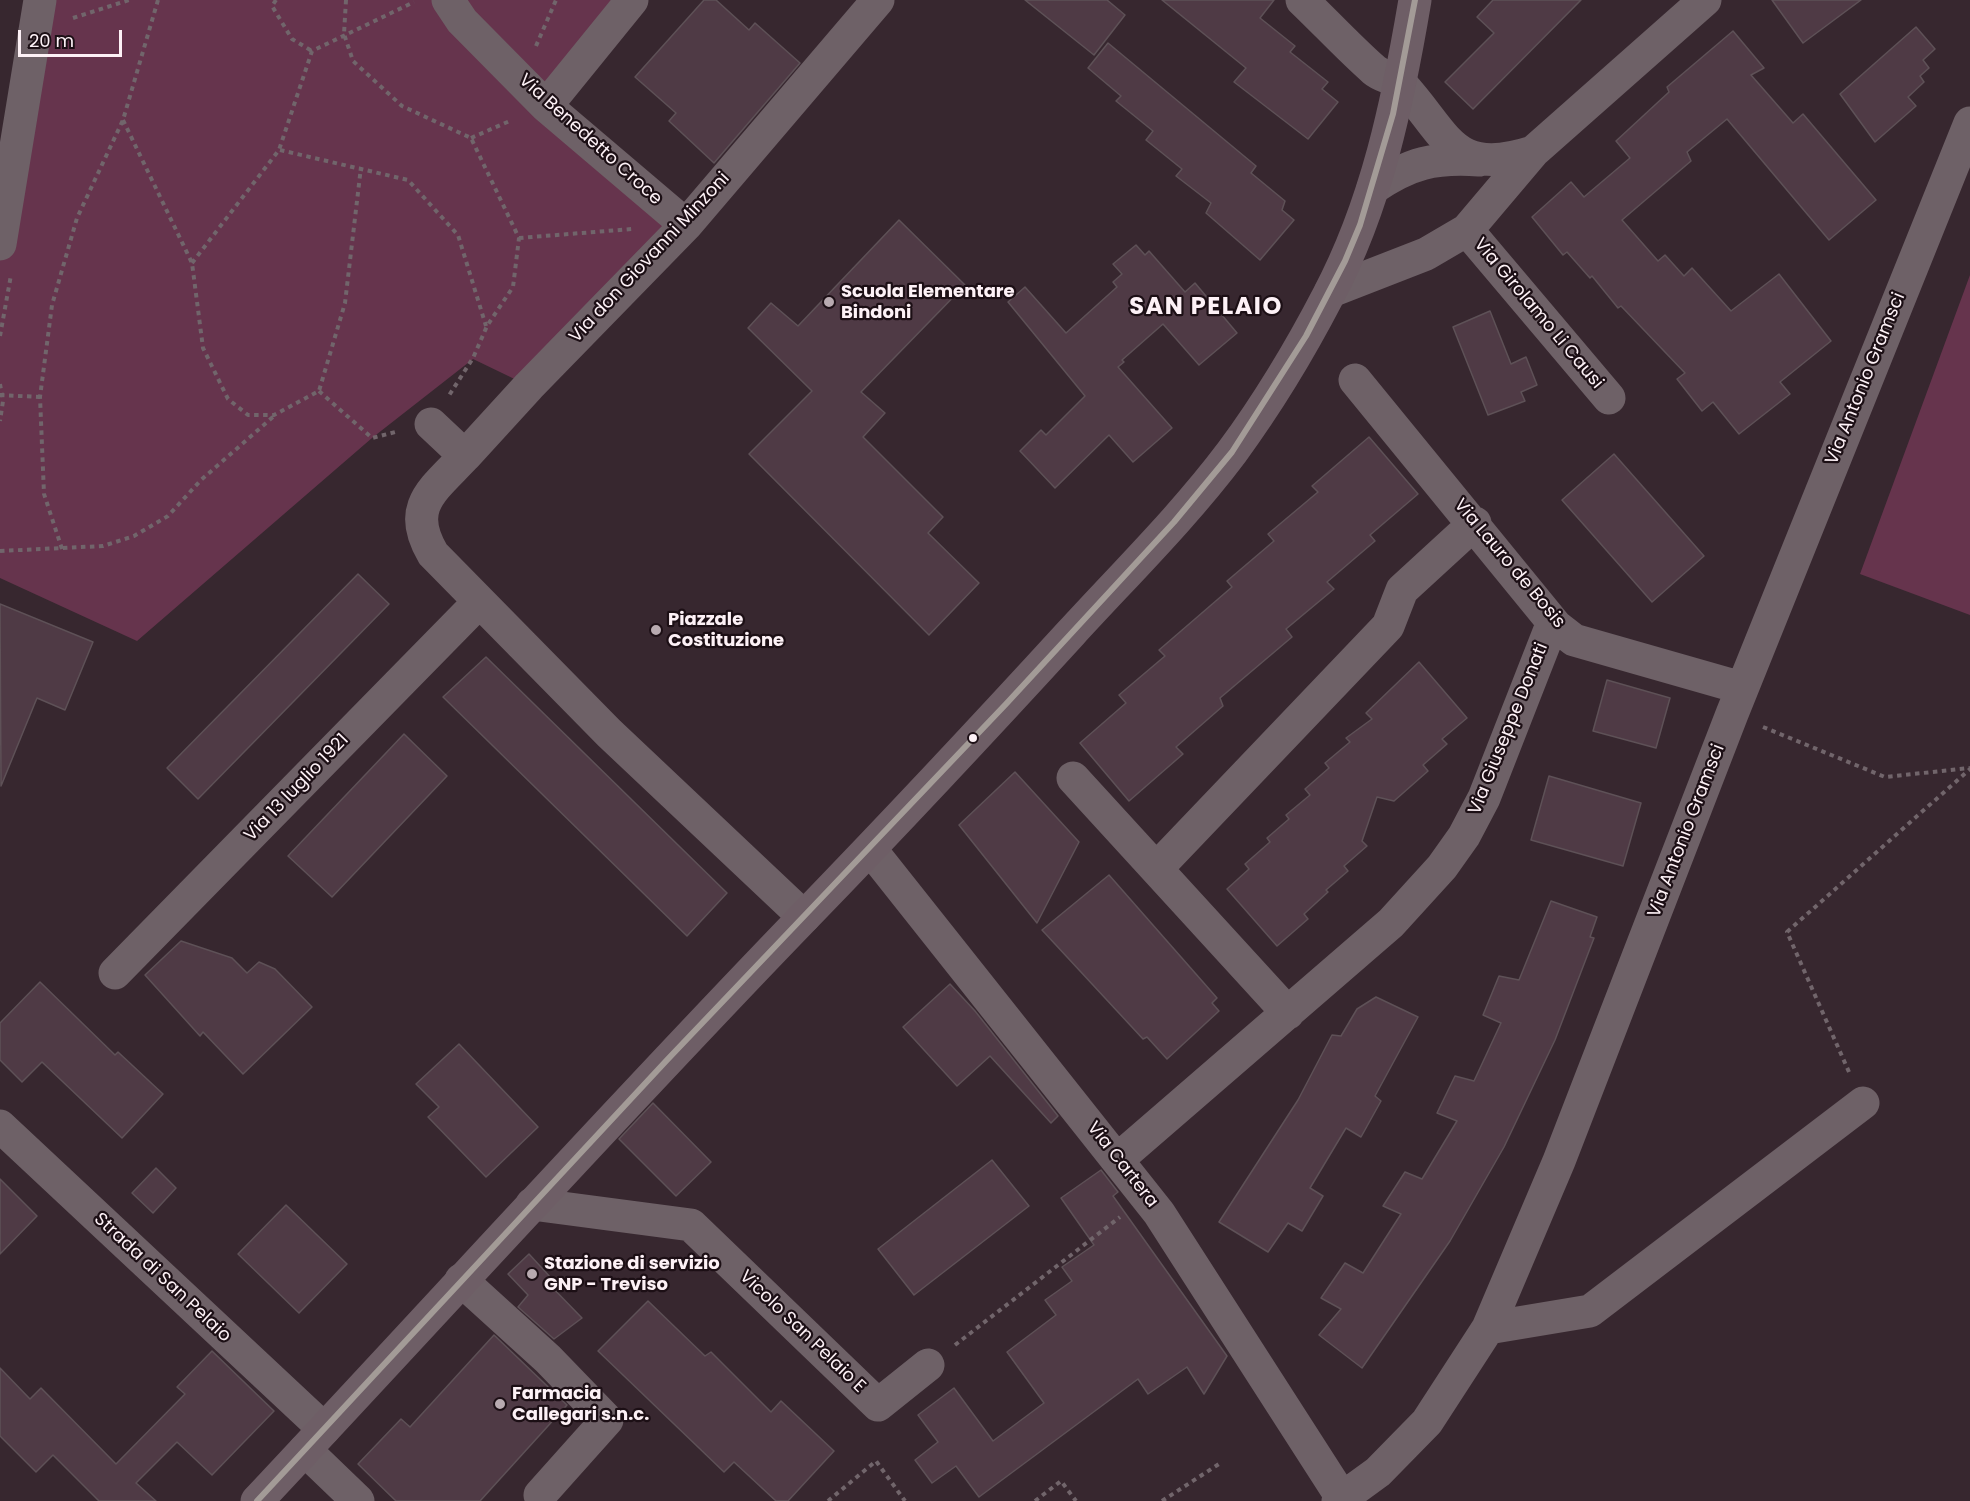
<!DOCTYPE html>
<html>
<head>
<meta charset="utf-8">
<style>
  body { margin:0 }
  #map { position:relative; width:1970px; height:1501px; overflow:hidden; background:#37272f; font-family:Poppins,sans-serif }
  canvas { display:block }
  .scale { position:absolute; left:18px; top:30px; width:104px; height:27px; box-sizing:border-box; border:3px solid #fdf1f6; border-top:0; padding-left:8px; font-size:18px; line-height:21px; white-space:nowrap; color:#fdf1f6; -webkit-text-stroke:4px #1c0f15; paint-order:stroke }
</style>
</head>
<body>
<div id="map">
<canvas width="1970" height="1501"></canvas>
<div class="scale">20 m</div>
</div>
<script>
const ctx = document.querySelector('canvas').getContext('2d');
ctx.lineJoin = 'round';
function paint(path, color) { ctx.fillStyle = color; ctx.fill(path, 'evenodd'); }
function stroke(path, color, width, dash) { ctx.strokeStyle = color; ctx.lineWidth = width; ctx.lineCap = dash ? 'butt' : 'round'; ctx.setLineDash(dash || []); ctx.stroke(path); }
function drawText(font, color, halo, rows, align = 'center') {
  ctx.font = font + ' Poppins,sans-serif'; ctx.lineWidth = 4.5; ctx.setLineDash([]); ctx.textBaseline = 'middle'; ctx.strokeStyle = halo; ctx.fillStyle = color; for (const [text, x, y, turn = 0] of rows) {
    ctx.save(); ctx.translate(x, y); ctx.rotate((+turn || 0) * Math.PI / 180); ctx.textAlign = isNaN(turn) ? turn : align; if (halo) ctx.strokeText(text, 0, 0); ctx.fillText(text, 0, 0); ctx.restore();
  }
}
const green = new Path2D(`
  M 40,0 L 632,0 L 550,102 L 686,225 L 529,386 L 473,359 L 372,438 L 137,641 L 0,578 L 0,243 Z
  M 1970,275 L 1970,615 L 1860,574 Z`);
const building = new Path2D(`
  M 704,0 L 716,0 L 749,30 L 755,23 L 800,63 L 714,163 L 669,121 L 676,113 L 635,77 Z
  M 1025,0 L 1107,0 L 1125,15 L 1094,55 Z
  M 1162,0 L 1274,0 L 1260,18 L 1295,46 L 1290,52 L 1328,82 L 1322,89 L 1338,102 L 1308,139 L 1234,82 L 1246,68 Z
  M 1493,0 L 1581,0 L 1473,109 L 1445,82 L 1494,33 L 1477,17 Z
  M 1772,0 L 1861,0 L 1803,43 Z
  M 1916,27 L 1935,49 L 1923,60 L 1929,68 L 1920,76 L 1924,82 L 1908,97 L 1916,106 L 1875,142 L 1840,94 Z
  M 1733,31 L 1764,68 L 1751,75 L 1793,123 L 1803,114 L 1876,200 L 1829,240 L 1727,119 L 1687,152 L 1691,161 L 1622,220 L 1658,261 L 1665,255 L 1684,276 L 1692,268 L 1731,311 L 1779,274 L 1831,341 L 1780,382 L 1790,394 L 1739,434 L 1713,402 L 1702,411 L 1677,379 L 1685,373 L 1621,306 L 1618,308 L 1592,276 L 1590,278 L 1567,252 L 1563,255 L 1532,217 L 1571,182 L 1584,197 L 1630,158 L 1616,141 L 1669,92 L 1667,87 Z
  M 1108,43 L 1256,166 L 1251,173 L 1285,201 L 1282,210 L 1294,220 L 1260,260 L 1206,213 L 1211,203 L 1176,176 L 1182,169 L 1146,140 L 1153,131 L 1116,101 L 1121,96 L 1088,68 Z
  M 899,220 L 965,285 L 861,392 L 885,413 L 863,437 L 943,517 L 928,533 L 979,583 L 929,635 L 749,454 L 812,391 L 748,328 L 771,303 L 798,326 Z
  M 1136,245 L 1145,255 L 1149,251 L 1185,292 L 1195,283 L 1237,333 L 1199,365 L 1163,324 L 1122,360 L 1124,362 L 1118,367 L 1172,428 L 1133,462 L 1109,435 L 1055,488 L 1020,451 L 1041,430 L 1046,435 L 1085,396 L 1008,302 L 1025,287 L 1066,333 L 1117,287 L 1113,282 L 1122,274 L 1113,264 Z
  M 1490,311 L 1511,364 L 1526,357 L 1537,385 L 1521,392 L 1525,401 L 1488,415 L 1453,327 Z
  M 1369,437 L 1418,494 L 1370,535 L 1375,541 L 1327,582 L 1334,589 L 1286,629 L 1292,637 L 1220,698 L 1223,706 L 1176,747 L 1183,754 L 1129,801 L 1080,743 L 1126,703 L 1119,695 L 1165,656 L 1159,650 L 1232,587 L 1227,581 L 1274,541 L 1268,534 L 1318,492 L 1312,486 Z
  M 1614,454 L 1704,556 L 1652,602 L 1562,500 Z
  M 358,574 L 389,604 L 198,799 L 167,768 Z
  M 0,604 L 93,642 L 65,710 L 37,698 L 1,786 Z
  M 486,657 L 727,893 L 687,936 L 443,697 Z
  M 1419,662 L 1467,718 L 1442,739 L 1447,744 L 1423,765 L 1428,771 L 1394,801 L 1377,797 L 1362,841 L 1367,846 L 1344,866 L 1348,871 L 1326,890 L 1328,892 L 1304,914 L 1308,919 L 1277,946 L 1227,889 L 1249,869 L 1245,864 L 1270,842 L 1267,838 L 1289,819 L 1286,815 L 1310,795 L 1305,789 L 1329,768 L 1325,763 L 1350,742 L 1346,738 L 1372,719 L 1366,713 Z
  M 1607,680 L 1670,698 L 1656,748 L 1593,731 Z
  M 404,734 L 447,776 L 332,897 L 288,856 Z
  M 1015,772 L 1079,842 L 1037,923 L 959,825 Z
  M 1549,776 L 1641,803 L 1623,866 L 1531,840 Z
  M 1109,875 L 1217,998 L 1212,1003 L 1219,1011 L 1167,1059 L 1147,1037 L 1143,1039 L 1042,930 Z
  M 1551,901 L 1597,917 L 1590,937 L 1594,938 L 1555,1040 L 1504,1147 L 1450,1241 L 1362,1368 L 1319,1335 L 1341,1309 L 1321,1298 L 1345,1263 L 1363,1273 L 1401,1214 L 1383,1206 L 1405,1172 L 1422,1179 L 1457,1121 L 1437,1113 L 1455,1076 L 1474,1081 L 1501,1023 L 1483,1015 L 1499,976 L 1519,980 Z
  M 181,941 L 232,958 L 247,973 L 259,962 L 275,969 L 312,1007 L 243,1074 L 203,1032 L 200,1036 L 145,975 Z
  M 40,982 L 115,1055 L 118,1052 L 163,1094 L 122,1138 L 42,1062 L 22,1082 L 0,1060 L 0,1023 Z
  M 950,984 L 975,1011 L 1058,1116 L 1051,1123 L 990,1056 L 957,1086 L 903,1027 Z
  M 1376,997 L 1418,1017 L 1375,1096 L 1381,1101 L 1361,1137 L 1346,1128 L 1310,1188 L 1323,1196 L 1302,1231 L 1288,1223 L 1268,1252 L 1219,1222 L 1298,1100 L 1332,1035 L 1341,1036 L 1357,1009 Z
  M 459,1044 L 538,1127 L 486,1177 L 428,1117 L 439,1107 L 416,1084 Z
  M 653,1103 L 711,1162 L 676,1196 L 619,1139 Z
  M 992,1160 L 1029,1206 L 914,1295 L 878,1249 Z
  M 156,1168 L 176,1188 L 153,1213 L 132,1193 Z
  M 1101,1170 L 1118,1192 L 1113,1196 L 1227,1356 L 1204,1394 L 1187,1367 L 1148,1394 L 1138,1379 L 979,1497 L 956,1466 L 932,1483 L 915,1460 L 938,1442 L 918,1415 L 954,1388 L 993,1441 L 1044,1403 L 1007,1352 L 1056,1315 L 1045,1300 L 1072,1281 L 1062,1267 L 1094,1245 L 1061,1198 Z
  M 0,1179 L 37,1216 L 0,1254 Z
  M 286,1205 L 347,1264 L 299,1313 L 238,1254 Z
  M 529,1254 L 552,1279 L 548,1283 L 582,1318 L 554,1339 L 518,1307 L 528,1295 L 508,1274 Z
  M 648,1301 L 705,1356 L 711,1352 L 771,1412 L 781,1401 L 834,1451 L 788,1501 L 776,1501 L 734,1462 L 724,1472 L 598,1351 Z
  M 494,1335 L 567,1405 L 480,1501 L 396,1501 L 358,1464 L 401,1419 L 410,1427 Z
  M 212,1351 L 274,1411 L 212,1475 L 177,1442 L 136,1483 L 156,1501 L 99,1501 L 53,1455 L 36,1472 L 0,1436 L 0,1368 L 30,1399 L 41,1388 L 116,1464 L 185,1394 L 177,1387 Z`);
const path = new Path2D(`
  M 276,0 L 272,6 L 292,39 L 312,51
  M 346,0 L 344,34 L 353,61 L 402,106 L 471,138 L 519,238 L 513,287 L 487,326 L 473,358 L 448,397
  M 73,18 L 129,0
  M 536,46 L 556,0
  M 123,120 L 192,263 L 203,348 L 228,399 L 248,415 L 274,415 L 319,391 L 345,303 L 361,167
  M 471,138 L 512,120
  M 280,150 L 408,180 L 458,235 L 486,326
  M 519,238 L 632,229
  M 192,263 L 279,150 L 312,51 L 414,2
  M 0,336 L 11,275
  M 0,384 L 3,401 L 0,421
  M 319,391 L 372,438 L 399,431
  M 0,395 L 40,397
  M 62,549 L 44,494 L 40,397 L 52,305 L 77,218 L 123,120 L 158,0
  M 0,551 L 103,546 L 134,536 L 168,516 L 201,480 L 274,416
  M 1763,727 L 1885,777 L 1970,768
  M 1849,1072 L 1787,932 L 1970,769
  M 955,1345 L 1120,1217
  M 828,1501 L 876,1461 L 905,1501
  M 1035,1501 L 1061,1481 L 1076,1501
  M 1162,1501 L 1222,1462`);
const minor = new Path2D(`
  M 448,0 L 462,21 L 546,106 L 686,225
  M 1302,0 C 1326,23 1349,48 1374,70 C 1382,77 1395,78 1402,85 C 1448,135 1452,178 1533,152
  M 546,106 L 632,0
  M 1373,188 C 1410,163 1434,157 1479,160
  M 1467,230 L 1609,398
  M 0,244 L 40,0
  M 1331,291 L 1426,254 L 1467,230 L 1533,152 L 1705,0
  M 1355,380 L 1556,626 L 1574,640 L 1742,688
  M 431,424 L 465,456 C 433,490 405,507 433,554 L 609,733 L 804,917
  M 465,456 L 529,386 L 686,225 L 878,0
  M 1073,778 L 1288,1013
  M 871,850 L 1159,1213 L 1344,1501
  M 1157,868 L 1388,626 L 1402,590 L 1475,523
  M 115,973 L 478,603
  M 0,1126 L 324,1429
  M 1117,1160 L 1391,923 L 1442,867 L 1464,836 L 1484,798 L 1549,632 L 1556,626
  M 532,1204 L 691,1225 L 878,1405 L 928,1365
  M 461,1280 L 548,1359 L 607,1420 L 540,1495
  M 1488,1328 L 1590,1311 L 1863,1103
  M 305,1450 L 358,1501
  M 1338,1501 L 1378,1472 L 1427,1422 L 1488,1328 L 1559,1161 L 1732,714 L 1970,123`);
const major = new Path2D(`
  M 257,1501 C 440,1306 620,1107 806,915 C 896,822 984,728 1071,633 C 1125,574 1184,516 1232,452 C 1268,403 1300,350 1328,296 C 1377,204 1398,101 1415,0`);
const bus1 = new Path2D(`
  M 257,1501 L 667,1060 L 1006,704 L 1174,522 L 1232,452 L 1306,336 L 1345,261 L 1360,225 L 1393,114 L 1415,0`);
const markers = [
  [829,302,6,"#b8aab0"],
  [656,630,6,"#b8aab0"],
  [973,738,5,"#fdf1f6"],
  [532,1274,6,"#b8aab0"],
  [500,1404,6,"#b8aab0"]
];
const streetNames = [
  ["Via Benedetto Croce",590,140,42],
  ["Via don Giovanni Minzoni",650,258,-47],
  ["Via Girolamo Li Causi",1538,314,50],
  ["Via Antonio Gramsci",1866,379,-68],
  ["Via Lauro de Bosis",1509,564,50],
  ["Via Giuseppe Donati",1509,729,-68],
  ["Via 13 luglio 1921",297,788,-46],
  ["Via Antonio Gramsci",1687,831,-69],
  ["Via Cartera",1122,1165,52],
  ["Strada di San Pelaio",162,1278,43],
  ["Vicolo San Pelaio E",802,1332,44]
];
const poiNames = [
  ["Scuola Elementare",841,292],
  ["Bindoni",841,313],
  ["Piazzale",668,620],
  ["Costituzione",668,641],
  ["Stazione di servizio",544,1264],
  ["GNP - Treviso",544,1285],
  ["Farmacia",512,1394],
  ["Callegari s.n.c.",512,1415]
];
const districtNames = [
  ["SAN PELAIO",1206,308]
];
paint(green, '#66344d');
paint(building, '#4f3a45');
stroke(building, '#5e5157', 1.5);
stroke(path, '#71656b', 4, [4.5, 4.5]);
stroke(minor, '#6e6167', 33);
stroke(major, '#6e5e66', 33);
stroke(bus1, '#a39b97', 6);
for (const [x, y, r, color] of markers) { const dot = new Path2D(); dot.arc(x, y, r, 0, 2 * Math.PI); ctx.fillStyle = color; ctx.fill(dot); stroke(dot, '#1c0f15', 2); }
drawText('18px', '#fdf1f6', '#1c0f15', streetNames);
drawText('bold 18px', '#fdf1f6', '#1c0f15', poiNames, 'left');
ctx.letterSpacing = '1.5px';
drawText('bold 24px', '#fdf1f6', '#1c0f15', districtNames);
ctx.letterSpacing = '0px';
</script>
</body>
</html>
